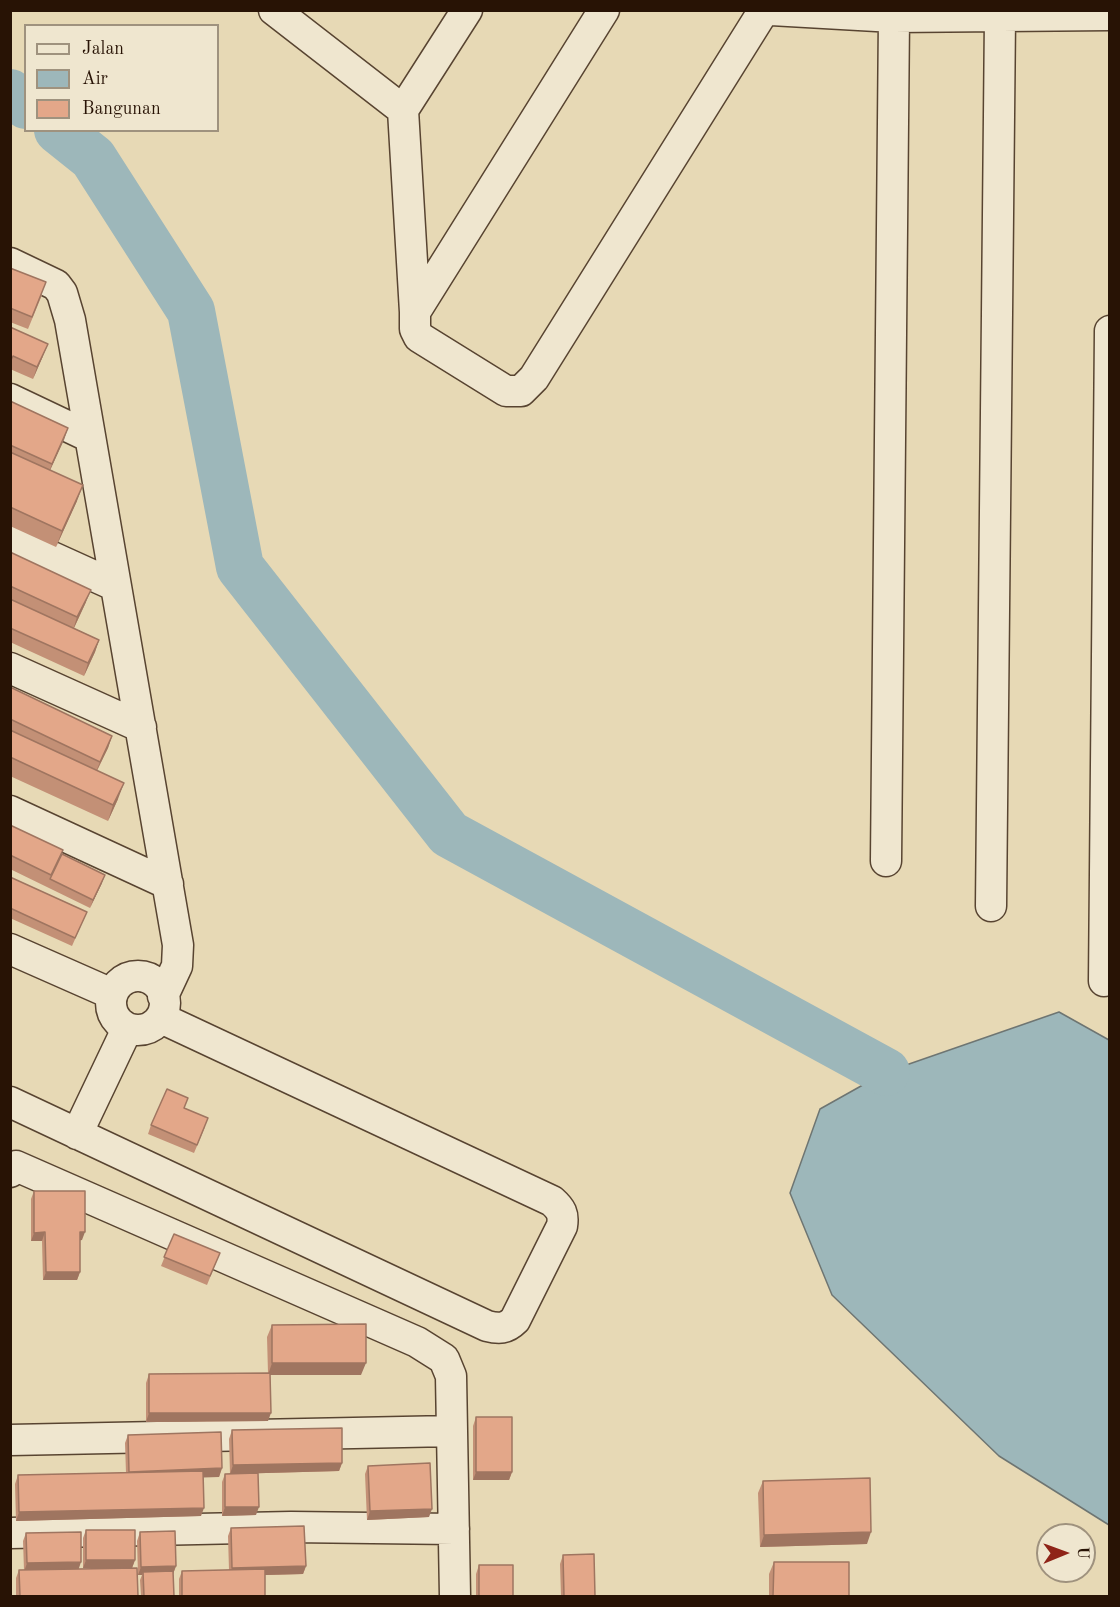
<!DOCTYPE html>
<html>
<head>
<meta charset="utf-8">
<style>
  body { margin:0 }
  #map { position:relative; width:1120px; height:1607px; overflow:hidden; background:#e7d9b5; font-family:"Old Standard TT",serif }
  canvas { display:block }
  .frame { position:absolute; inset:0; border:12px solid #281305; pointer-events:none }
  .legend { position:absolute; left:24px; top:24px; width:195px; height:108px; box-sizing:border-box; background:#efe6cf; border:2px solid #9f927e; margin:0; padding:8px 10px; list-style:none; font-size:18px; color:#281305 }
  .legend li { display:flex; align-items:center; gap:12px; height:30px }
  .legend b { width:30px; border:2px solid #9f927e }
  .north { position:absolute; left:1036px; top:1523px; width:60px; height:60px; box-sizing:border-box; background:#efe6cf; border:2px solid #9f927e; border-radius:50%; rotate:89deg; font-size:16px; font-weight:700; line-height:24px; text-align:center; color:#281305 }
  .north::after { content:''; display:block; margin:auto; width:21px; height:27px; background:#8f2418; clip-path:polygon(50% 0,100% 100%,50% 72%,0 100%) }
</style>
</head>
<body>
<div id="map">
<canvas width="1120" height="1607"></canvas>
<div class="frame"></div>
<ul class="legend">
<li><b style="height:8px;background:#efe6cf"></b>Jalan</li>
<li><b style="height:16px;background:#9db7ba"></b>Air</li>
<li><b style="height:16px;background:#e3a789"></b>Bangunan</li>
</ul>
<div class="north">U</div>
</div>
<script>
const ctx = document.querySelector('canvas').getContext('2d');
ctx.lineJoin = 'round';
function paint(path, color) { ctx.fillStyle = color; ctx.fill(path, 'evenodd'); }
function stroke(path, color, width, dash) { ctx.strokeStyle = color; ctx.lineWidth = width; ctx.lineCap = dash ? 'butt' : 'round'; ctx.setLineDash(dash || []); ctx.stroke(path); }
const water = new Path2D(`
  M 1059,1012 L 1109,1040 L 1109,1525 L 999,1456 L 832,1295 L 790,1193 L 820,1109 L 886,1072 Z`);
const river = new Path2D(`
  M 10,93 L 26,105
  M 58,130 L 93,158 L 191,311 L 240,567 L 449,834 L 886,1072`);
const minor = new Path2D(`
  M 274,10 L 403,110
  M 604,10 L 415,312 L 415,329 L 419,337 L 506,391 L 521,391 L 534,378 L 764,10
  M 771,10 L 894,17 L 1110,15
  M 10,263 L 56,285 L 62,293 L 70,320 L 178,945 L 177,966 L 163,996
  M 415,312 L 403,110 L 467,10
  M 10,399 L 90,437
  M 10,538 L 116,586
  M 10,668 L 141,727
  M 10,811 L 168,884
  M 886,861 L 894,17
  M 991,906 L 1000,17
  M 10,949 L 112,994
  M111 1003a27 27 0 1 1 54 0a27 27 0 1 1-54 0Z
  M 1104,981 L 1110,331
  M 10,1102 L 487,1326 C 499,1329 506,1329 515,1320 L 562,1226 C 564,1214 561,1209 552,1201 L 161,1018
  M 77,1134 L 127,1029
  M 10,1172 L 16,1166 L 417,1342 L 444,1359 L 451,1376 L 455,1596
  M 10,1440 L 452,1431
  M 10,1533 L 291,1527 L 454,1529`);
const wall = new Path2D(`
  M 10,268 L 42,295 L 28,329 L 10,322 Z
  M 10,327 L 43,356 L 33,379 L 10,369 Z
  M 10,401 L 68,428 L 50,470 L 77,501 L 56,547 L 10,526 Z
  M 10,552 L 86,602 L 74,628 L 99,640 L 95,652 L 84,676 L 10,642 Z
  M 10,687 L 112,736 L 108,748 L 97,771 L 118,799 L 108,821 L 10,776 Z
  M 10,825 L 61,854 L 102,883 L 90,908 L 10,869 Z
  M 10,877 L 87,912 L 72,946 L 10,918 Z
  M 184,1108 L 205,1127 L 194,1153 L 148,1134 L 151,1125 Z
  M 34,1191 L 82,1240 L 80,1240 L 80,1272 L 77,1280 L 43,1280 L 42,1241 L 31,1241 L 31,1199 Z
  M 174,1234 L 220,1253 L 207,1285 L 161,1266 Z
  M 272,1325 L 361,1375 L 270,1375 L 268,1421 L 146,1422 L 146,1383 L 149,1374 L 268,1373 L 267,1337 Z
  M 476,1417 L 512,1472 L 509,1480 L 473,1480 L 473,1426 Z
  M 232,1430 L 342,1463 L 339,1471 L 230,1474 L 229,1439 Z
  M 128,1435 L 222,1468 L 219,1477 L 203,1477 L 201,1516 L 16,1521 L 15,1484 L 18,1475 L 126,1473 L 125,1443 Z
  M 368,1466 L 429,1517 L 367,1520 L 365,1474 Z
  M 225,1474 L 256,1515 L 222,1516 L 222,1482 Z
  M 763,1481 L 867,1544 L 760,1547 L 758,1493 Z
  M 231,1528 L 306,1566 L 303,1574 L 265,1575 L 265,1596 L 179,1596 L 179,1579 L 182,1571 L 229,1570 L 228,1536 Z
  M 86,1530 L 135,1560 L 132,1568 L 138,1596 L 16,1596 L 16,1578 L 19,1570 L 24,1570 L 23,1541 L 26,1533 L 79,1569 L 117,1568 L 83,1568 L 83,1538 Z
  M 140,1532 L 176,1566 L 173,1574 L 174,1596 L 141,1596 L 140,1580 L 142,1575 L 138,1575 L 137,1541 Z
  M 563,1555 L 595,1596 L 561,1596 L 560,1564 Z
  M 774,1562 L 849,1596 L 769,1596 L 769,1574 Z
  M 479,1565 L 513,1596 L 476,1596 L 476,1574 Z`);
const shadedWall = new Path2D(`
  M 48,344 L 43,356 L 33,379 L 37,367 Z
  M 68,428 L 64,440 L 47,477 L 52,464 Z
  M 83,485 L 77,501 L 56,547 L 62,531 Z
  M 91,590 L 86,602 L 73,630 L 77,617 Z
  M 99,640 L 95,652 L 84,676 L 88,663 Z
  M 112,736 L 108,748 L 95,774 L 100,762 Z
  M 124,783 L 118,799 L 108,821 L 113,805 Z
  M 105,875 L 102,883 L 90,908 L 93,900 Z
  M 45,1232 L 42,1241 L 31,1241 L 34,1233 Z
  M 80,1232 L 85,1232 L 82,1240 L 77,1241 Z
  M 46,1272 L 80,1272 L 77,1280 L 43,1280 Z
  M 272,1363 L 366,1363 L 361,1375 L 268,1375 Z
  M 149,1413 L 271,1413 L 268,1421 L 146,1422 Z
  M 342,1463 L 339,1471 L 230,1474 L 233,1465 Z
  M 222,1468 L 219,1477 L 126,1480 L 129,1472 Z
  M 476,1472 L 512,1472 L 509,1480 L 473,1480 Z
  M 225,1507 L 259,1507 L 256,1515 L 222,1516 Z
  M 204,1508 L 201,1516 L 16,1521 L 19,1512 Z
  M 432,1509 L 429,1517 L 367,1520 L 370,1511 Z
  M 871,1532 L 867,1544 L 760,1547 L 764,1535 Z
  M 86,1560 L 135,1560 L 132,1568 L 83,1568 Z
  M 81,1562 L 78,1571 L 24,1572 L 27,1563 Z
  M 176,1566 L 173,1574 L 143,1572 L 142,1575 L 138,1575 L 141,1567 Z
  M 306,1566 L 303,1574 L 229,1576 L 232,1568 Z`);
const building = new Path2D(`
  M 10,268 L 46,282 L 32,317 L 10,308 Z
  M 10,327 L 48,344 L 37,367 L 13,356 L 10,362 Z
  M 10,401 L 68,428 L 52,464 L 10,445 Z
  M 10,452 L 83,485 L 62,531 L 10,507 Z
  M 10,552 L 91,590 L 77,617 L 10,586 Z
  M 10,599 L 99,640 L 88,663 L 10,628 Z
  M 10,687 L 112,736 L 100,762 L 10,719 Z
  M 10,730 L 124,783 L 113,805 L 10,757 Z
  M 10,825 L 63,850 L 51,875 L 10,855 Z
  M 62,854 L 105,875 L 93,900 L 50,879 Z
  M 10,877 L 87,912 L 75,938 L 10,908 Z
  M 167,1089 L 188,1098 L 184,1108 L 208,1118 L 197,1145 L 151,1125 Z
  M 34,1191 L 85,1191 L 85,1232 L 80,1232 L 80,1272 L 46,1272 L 45,1232 L 34,1233 Z
  M 174,1234 L 220,1253 L 210,1276 L 164,1257 Z
  M 366,1324 L 366,1363 L 272,1363 L 272,1325 Z
  M 270,1373 L 271,1413 L 149,1413 L 149,1374 Z
  M 476,1417 L 512,1417 L 512,1472 L 476,1472 Z
  M 342,1428 L 342,1463 L 233,1465 L 232,1430 Z
  M 221,1432 L 222,1468 L 129,1472 L 128,1435 Z
  M 430,1463 L 432,1509 L 370,1511 L 368,1466 Z
  M 203,1471 L 204,1508 L 19,1512 L 18,1475 Z
  M 258,1473 L 259,1507 L 225,1507 L 225,1474 Z
  M 870,1478 L 871,1532 L 764,1535 L 763,1481 Z
  M 304,1526 L 306,1566 L 232,1568 L 231,1528 Z
  M 86,1530 L 135,1530 L 135,1560 L 86,1560 Z
  M 175,1531 L 176,1566 L 141,1567 L 140,1532 Z
  M 81,1532 L 81,1562 L 27,1563 L 26,1533 Z
  M 594,1554 L 595,1596 L 564,1596 L 563,1555 Z
  M 774,1562 L 849,1562 L 849,1596 L 773,1596 Z
  M 479,1565 L 513,1565 L 513,1596 L 479,1596 Z
  M 137,1568 L 138,1596 L 20,1596 L 19,1570 Z
  M 265,1569 L 265,1596 L 182,1596 L 182,1571 Z
  M 173,1571 L 174,1596 L 144,1596 L 143,1572 Z`);
paint(water, '#9db7ba');
stroke(water, '#6e7572', 1.5);
stroke(river, '#9db7ba', 48);
stroke(minor, '#584431', 33);
stroke(minor, '#efe6cf', 30);
paint(wall, '#c39076');
paint(shadedWall, '#9f7560');
paint(building, '#e3a789');
stroke(building, '#9f7560', 1.5);
</script>
</body>
</html>
